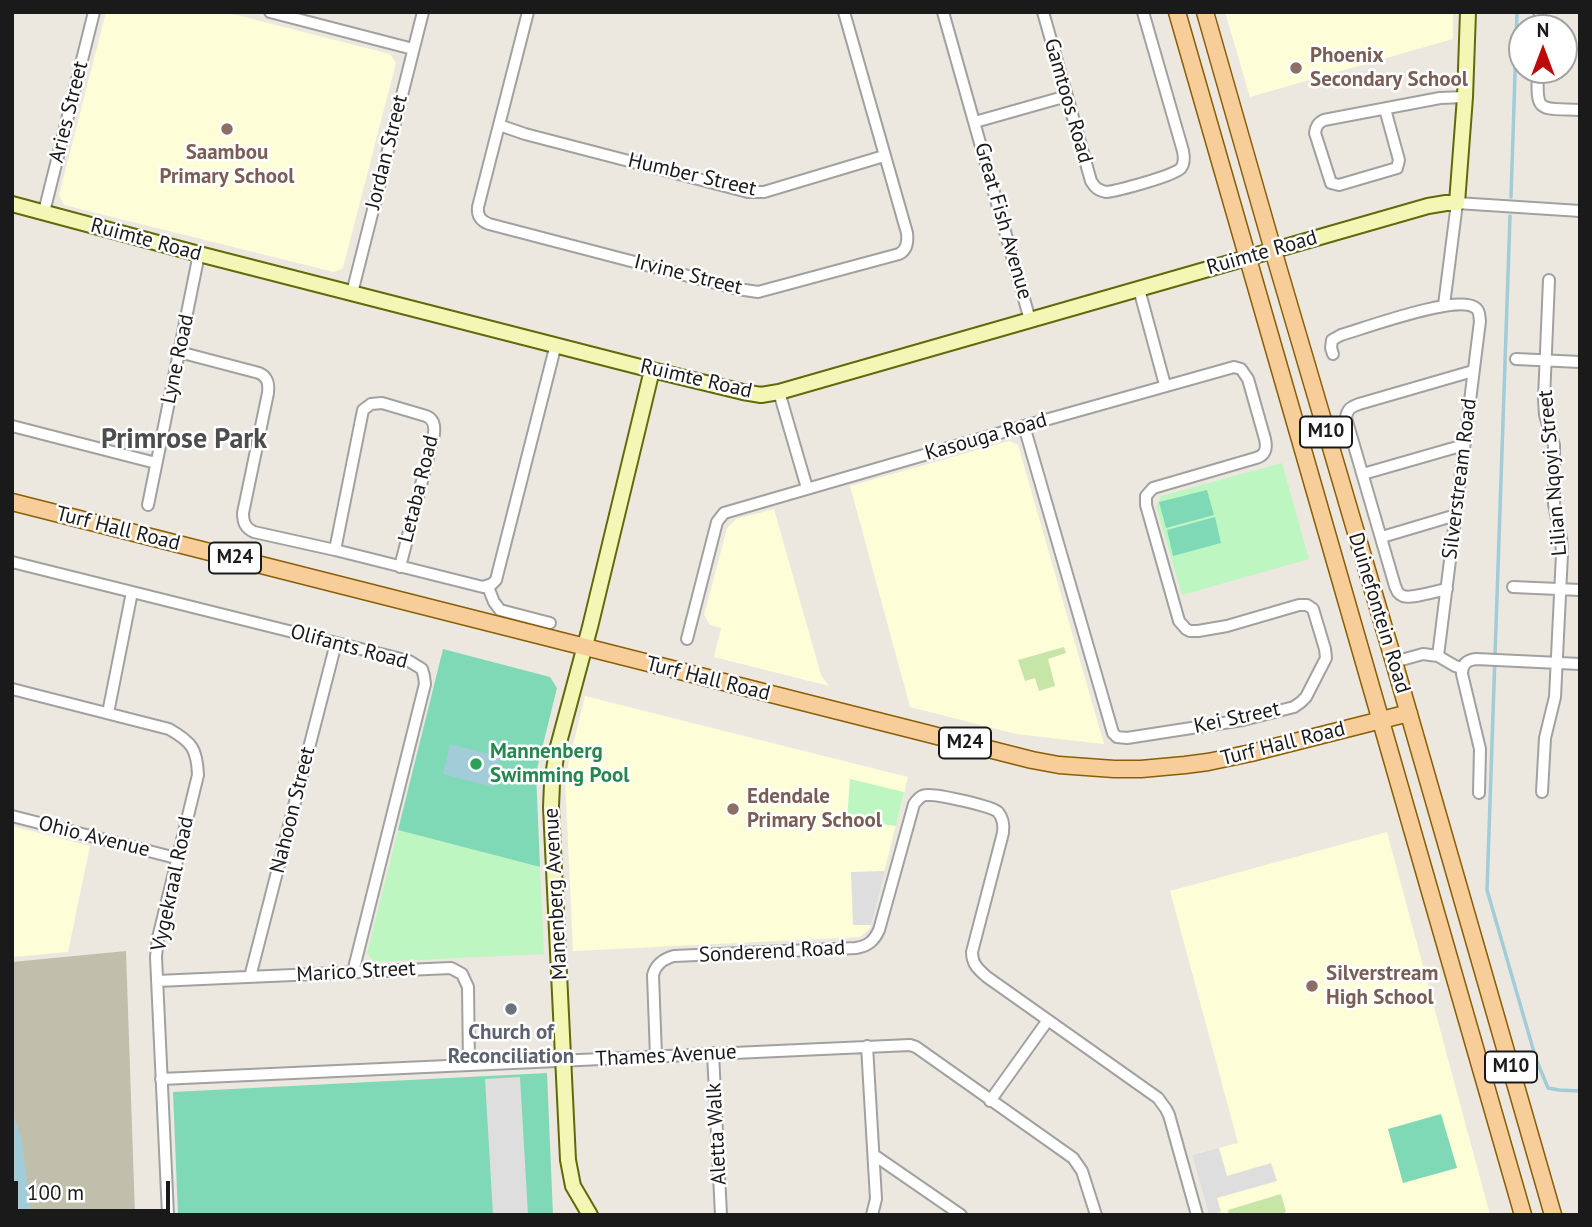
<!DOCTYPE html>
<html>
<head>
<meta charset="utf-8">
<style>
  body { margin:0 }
  #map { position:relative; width:1592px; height:1227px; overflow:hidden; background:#ece8e0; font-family:"PT Sans",sans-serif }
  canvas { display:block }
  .frame { position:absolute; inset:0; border:14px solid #1a1a1a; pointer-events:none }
  .north { position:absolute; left:1508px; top:14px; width:70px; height:70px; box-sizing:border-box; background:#fff; border:2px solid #a3a3a3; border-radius:50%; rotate:0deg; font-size:19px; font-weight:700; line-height:28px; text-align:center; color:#1a1a1a }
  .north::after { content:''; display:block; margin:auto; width:24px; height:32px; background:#bc0909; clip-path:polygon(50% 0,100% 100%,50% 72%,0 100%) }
  .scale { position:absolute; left:14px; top:1181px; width:156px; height:32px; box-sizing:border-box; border:4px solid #1a1a1a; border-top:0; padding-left:9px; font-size:21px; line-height:24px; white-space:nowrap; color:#1a1a1a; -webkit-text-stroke:5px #fff; paint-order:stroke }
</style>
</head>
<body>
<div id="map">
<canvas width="1592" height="1227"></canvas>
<div class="frame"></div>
<div class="north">N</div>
<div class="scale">100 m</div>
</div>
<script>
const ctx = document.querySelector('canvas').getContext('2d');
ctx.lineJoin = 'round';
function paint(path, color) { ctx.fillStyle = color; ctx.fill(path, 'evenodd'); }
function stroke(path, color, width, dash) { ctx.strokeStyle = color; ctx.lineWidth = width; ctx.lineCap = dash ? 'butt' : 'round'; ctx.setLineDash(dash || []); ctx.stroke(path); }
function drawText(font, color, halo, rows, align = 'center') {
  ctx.font = font + ' "PT Sans",sans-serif'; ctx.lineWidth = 5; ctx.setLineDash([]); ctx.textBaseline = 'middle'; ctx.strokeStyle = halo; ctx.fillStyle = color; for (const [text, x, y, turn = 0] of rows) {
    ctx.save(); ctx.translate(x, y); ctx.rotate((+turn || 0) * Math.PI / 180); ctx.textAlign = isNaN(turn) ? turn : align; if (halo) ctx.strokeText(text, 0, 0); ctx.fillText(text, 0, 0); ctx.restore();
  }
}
const education = new Path2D(`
  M 106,12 L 225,12 L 390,54 L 396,63 L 343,268 L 334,272 L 64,205 L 59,195 Z
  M 1225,12 L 1453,12 L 1453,39 L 1250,97 Z
  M 1009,441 L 1018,445 L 1104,744 L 1016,734 L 910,707 L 850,486 Z
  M 774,509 L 821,675 L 829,686 L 714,657 L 721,628 L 710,625 L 704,615 L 727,528 L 736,519 Z
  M 585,696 L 908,777 L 870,928 L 860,937 L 573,951 L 565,778 Z
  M 12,826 L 90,846 L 68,952 L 12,957 Z
  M 1387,832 L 1490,1215 L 1209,1215 L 1192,1155 L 1238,1143 L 1170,891 Z`);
const construction = new Path2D(`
  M 126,951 L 135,1215 L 12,1215 L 12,962 Z`);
const grass = new Path2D(`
  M 1064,647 L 1066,653 L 1048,659 L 1055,686 L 1039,691 L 1035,678 L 1025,681 L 1018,660 Z
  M 1281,1194 L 1286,1212 L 1277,1215 L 1229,1215 L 1228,1210 Z`);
const park = new Path2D(`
  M 1282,463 L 1309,559 L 1182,595 L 1156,506 L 1161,496 Z
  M 850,779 L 904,792 L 896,826 L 847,819 Z
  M 398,830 L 540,867 L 544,954 L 374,962 L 367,953 Z`);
const pitch = new Path2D(`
  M 1207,490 L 1214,515 L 1166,528 L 1159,502 Z
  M 1215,517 L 1221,543 L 1173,556 L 1167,530 Z
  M 443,649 L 550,677 L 557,688 L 536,773 L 540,867 L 398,830 Z
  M 547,1073 L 553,1215 L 178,1215 L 173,1092 Z
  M 1441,1114 L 1457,1168 L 1403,1183 L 1388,1129 Z`);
const parking = new Path2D(`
  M 885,871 L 871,925 L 853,925 L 851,872 Z
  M 520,1077 L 528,1215 L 493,1215 L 485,1079 Z
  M 1219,1148 L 1227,1176 L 1271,1163 L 1277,1181 L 1217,1198 L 1221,1212 L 1209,1215 L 1192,1155 Z`);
const water = new Path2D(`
  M 450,744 L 501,757 L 493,787 L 443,774 Z
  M 12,1109 L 22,1141 L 30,1206 L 29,1215 L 12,1215 Z`);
const stream = new Path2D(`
  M 1511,197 L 1517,12
  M 1510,216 L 1487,890 L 1536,1059 L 1548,1088 L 1559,1090 L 1580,1091`);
const street = new Path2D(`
  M 270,12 L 413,49
  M 528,12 L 478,207 C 477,216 481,221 489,224 L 738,289 L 758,292 L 899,254 C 907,250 908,241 907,233 L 844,12
  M 943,12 L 1030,320
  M 1043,12 L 1091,181 C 1095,188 1098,190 1106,192 C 1117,191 1177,175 1181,168 C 1185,163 1184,156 1183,151 L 1143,12
  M 1539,28 L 1540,12
  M 1538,70 C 1536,114 1538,108 1580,110
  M 1385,109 L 1399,160 L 1397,168 L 1339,185 L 1331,183 L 1315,133 C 1316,126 1318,123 1324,120 L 1440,98 L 1465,97
  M 975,122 L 1067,96
  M 499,125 L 525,134 L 748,192 L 764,192 L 884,156
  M 44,212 L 94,12
  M 1139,289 L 1165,385
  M 352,293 L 423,12
  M 1444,305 L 1457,203 L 1580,211
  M 179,352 L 259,373 C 268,377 269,384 268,393 L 243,513 C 243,522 245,528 254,532 L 335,550 L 483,587 L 492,584 L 496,580 L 556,344
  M 1333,354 L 1331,348 L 1332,340 L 1341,335 C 1365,328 1455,295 1474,307 C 1480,310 1479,315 1480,321 L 1438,656 L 1455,666 L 1462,668
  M 1516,359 L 1580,362
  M 779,392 L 807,488
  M 12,426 L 156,463
  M 1363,474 L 1464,445
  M 148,505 L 199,254
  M 1382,537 L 1456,515
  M 335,550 L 363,410 L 371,404 L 382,403 L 426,416 C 434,419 435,426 434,434 L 400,567
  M 12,562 L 409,661 L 422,669 L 424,676 L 425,684 L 353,972
  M 488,587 L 494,602 L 500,610 L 550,623
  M 1513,587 L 1580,590
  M 1447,589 C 1436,591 1412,599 1403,596 C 1398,594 1397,591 1395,586 L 1346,418 C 1347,409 1351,407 1359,404 L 1473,371
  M 687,639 L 717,522 L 724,513 L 1024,426 L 1234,367 L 1241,369 L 1248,379 L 1265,439 C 1267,448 1266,455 1256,458 L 1153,488 L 1146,496 L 1146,505 L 1179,621 L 1186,629 L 1190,631 L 1198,631 L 1227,626 L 1299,605 L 1307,605 L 1313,609 L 1325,649 L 1326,658 L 1306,697 L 1301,702 L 1294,707 L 1243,720 L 1127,738 L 1117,737 L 1113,733 L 1024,426
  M 1394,662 L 1423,654 L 1438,656
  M 12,689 L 169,729 C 192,742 197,749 198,775 L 158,938 L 156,957 L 168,1215
  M 108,713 L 132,592
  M 1542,792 L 1545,738 L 1555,697 L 1562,554 L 1561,538 L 1554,504 L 1554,445 L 1545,415 L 1544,399 L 1549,280
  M 1479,793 L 1480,749 L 1462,674 C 1462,664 1467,660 1476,659 L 1580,664
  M 12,816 L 176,858
  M 250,977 L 336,643
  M 157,981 L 451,968 L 462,974 L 468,987 L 469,1065
  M 867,1046 L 876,1199 L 872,1215
  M 713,1053 L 721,1215
  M 656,1056 L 653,975 C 656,964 663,959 674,956 L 856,948 C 868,946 874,941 879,930 L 914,804 C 918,799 921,795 927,795 C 938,794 991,806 998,812 C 1003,818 1004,826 1003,833 L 972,952 C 972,964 978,969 987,977 L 1158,1098 L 1166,1109 L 1169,1115 L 1197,1215
  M 161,1079 L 910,1045 L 916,1047 L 1073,1158 L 1082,1171 L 1096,1215
  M 990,1101 L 1048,1020
  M 874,1155 L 961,1215`);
const secondary = new Path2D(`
  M 12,204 L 199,254 L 652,370 L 743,392 L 761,395 L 779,392 L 1428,206 L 1446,203 L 1457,203 L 1465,97 L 1468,12
  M 590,1215 L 573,1186 L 568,1160 L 551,807 L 552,783 L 557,750 L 590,627 L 652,370`);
const primary = new Path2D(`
  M 1177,12 C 1292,413 1407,814 1523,1215
  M 1205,12 L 1273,250 L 1394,662 L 1553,1215
  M 12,502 L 1032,760 L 1059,765 L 1114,769 L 1141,769 L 1185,765 L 1208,762 L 1251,753 L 1409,713`);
const markers = [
  [1296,68,7,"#8d6e63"],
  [227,129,7,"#8d6e63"],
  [476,764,7,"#2e9e5b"],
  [733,809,7,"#8d6e63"],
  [1312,986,7,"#8d6e63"],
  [511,1009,7,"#6b7280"]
];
const shields = [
  [1326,432,52],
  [235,558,52],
  [965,743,52],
  [1511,1067,52]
];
const shieldNames = [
  ["M10",1326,432],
  ["M24",235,558],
  ["M24",965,743],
  ["M10",1511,1067]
];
const educationNames = [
  ["Phoenix",1310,56],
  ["Secondary School",1310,80],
  ["Saambou",227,153,"center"],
  ["Primary School",227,177,"center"],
  ["Edendale",747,797],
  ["Primary School",747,821],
  ["Silverstream",1326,974],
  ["High School",1326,998]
];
const streetNames = [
  ["Gamtoos Road",1068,101,74],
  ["Aries Street",69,112,-76],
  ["Jordan Street",387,152,-76],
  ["Humber Street",692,175,13],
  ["Great Fish Avenue",1003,221,74],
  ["Ruimte Road",146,240,15],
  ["Ruimte Road",1262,253,-16],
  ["Irvine Street",688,275,14],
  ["Lyne Road",178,359,-78],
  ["Ruimte Road",696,379,13],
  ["Kasouga Road",986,437,-16],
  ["Lilian Nqoyi Street",1553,473,-95],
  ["Silverstream Road",1460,479,-83],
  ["Letaba Road",419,489,-76],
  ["Turf Hall Road",118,529,14],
  ["Duinefontein Road",1379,613,73],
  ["Olifants Road",349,647,15],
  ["Turf Hall Road",708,679,14],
  ["Kei Street",1237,718,-12],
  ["Turf Hall Road",1283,744,-14],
  ["Nahoon Street",293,810,-76],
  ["Ohio Avenue",94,837,14],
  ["Vygekraal Road",173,884,-78],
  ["Manenberg Avenue",556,894,-93],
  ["Sonderend Road",772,952,-3],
  ["Marico Street",356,972,-3],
  ["Thames Avenue",666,1056,-3],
  ["Aletta Walk",717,1134,-93]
];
const leisureNames = [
  ["Mannenberg",490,752],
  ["Swimming Pool",490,776]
];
const worshipNames = [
  ["Church of",511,1033],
  ["Reconciliation",511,1057]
];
const districtNames = [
  ["Primrose Park",184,440]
];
paint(education, '#fdfdd8');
paint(construction, '#c0bfac');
paint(grass, '#c6e5a7');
paint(park, '#bdf6c1');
paint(pitch, '#80d9b6');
paint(parking, '#dedede');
paint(water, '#a2ccd8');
stroke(stream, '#a2ccd8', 3.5);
stroke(street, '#a1a1a1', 14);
stroke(secondary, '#606a09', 18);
stroke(primary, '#8a5e06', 19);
stroke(street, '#fff', 10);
stroke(secondary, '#f3f6b4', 14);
stroke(primary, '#f7ce9a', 16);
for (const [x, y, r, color] of markers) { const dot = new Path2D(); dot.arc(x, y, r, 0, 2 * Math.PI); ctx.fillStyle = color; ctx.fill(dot); stroke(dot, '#fff', 2.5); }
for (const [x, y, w] of shields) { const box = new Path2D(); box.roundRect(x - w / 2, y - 15.5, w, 31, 5); ctx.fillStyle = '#fff'; ctx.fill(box); stroke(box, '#1a1a1a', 2); }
drawText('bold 19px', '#1a1a1a', null, shieldNames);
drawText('bold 21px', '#785e54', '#fff', educationNames, 'left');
drawText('21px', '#1a1a1a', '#fff', streetNames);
drawText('bold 21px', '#27864d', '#fff', leisureNames, 'left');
drawText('bold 21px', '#5b616d', '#fff', worshipNames);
drawText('bold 28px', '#4d4d4d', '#fff', districtNames);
</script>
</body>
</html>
